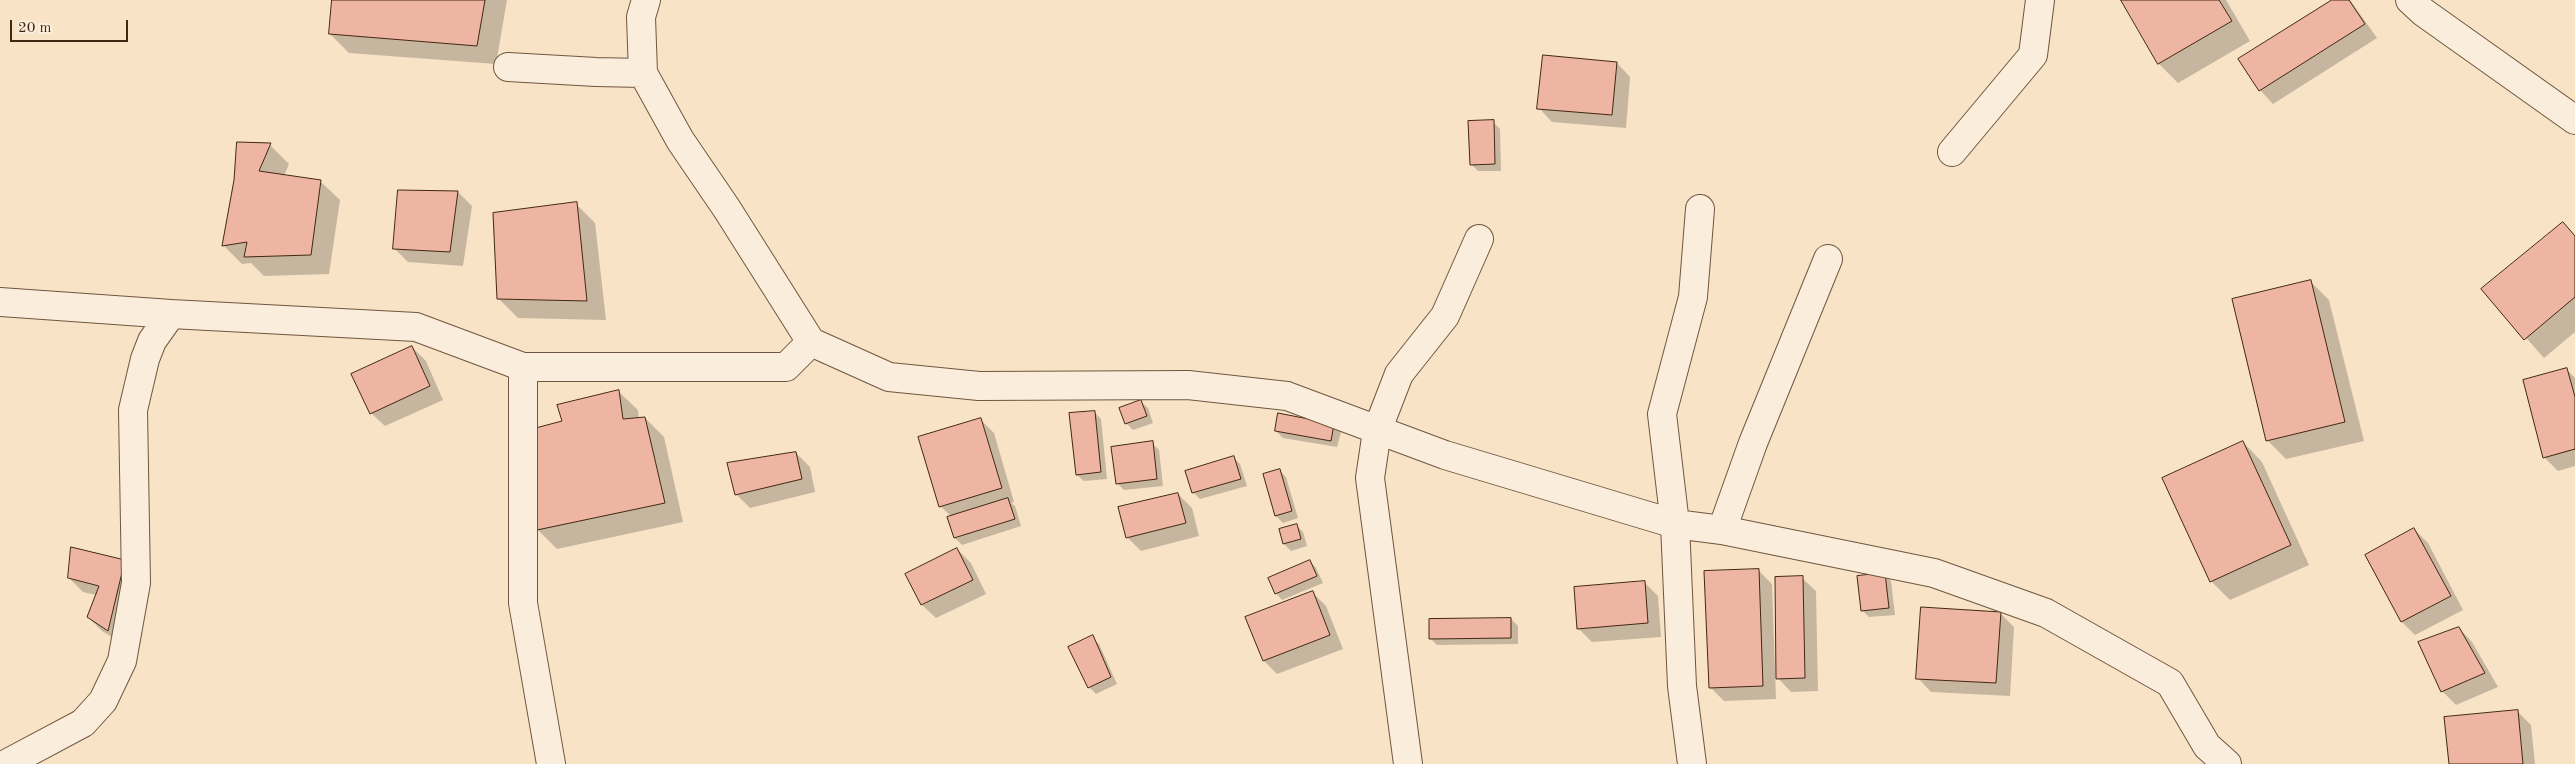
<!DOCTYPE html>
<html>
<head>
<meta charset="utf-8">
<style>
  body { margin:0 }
  #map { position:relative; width:2575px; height:764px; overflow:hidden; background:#f8e3c7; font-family:"Old Standard TT",serif }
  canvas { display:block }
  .scale { position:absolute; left:10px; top:20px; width:118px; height:22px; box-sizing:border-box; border:2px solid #422712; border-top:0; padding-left:6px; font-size:15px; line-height:18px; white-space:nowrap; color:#422712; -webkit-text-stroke:4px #faeddb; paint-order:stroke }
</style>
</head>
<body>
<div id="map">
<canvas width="2575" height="764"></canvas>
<div class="scale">20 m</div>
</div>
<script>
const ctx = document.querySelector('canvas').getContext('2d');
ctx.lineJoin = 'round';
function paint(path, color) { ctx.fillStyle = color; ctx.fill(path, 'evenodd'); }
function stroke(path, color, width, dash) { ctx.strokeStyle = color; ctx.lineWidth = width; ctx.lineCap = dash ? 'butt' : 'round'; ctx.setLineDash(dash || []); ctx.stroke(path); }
const shadow = new Path2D(`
  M 333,0 L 507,0 L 496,64 L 349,53 L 330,34 Z
  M 2122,0 L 2226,0 L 2250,41 L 2178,83 L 2159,64 Z
  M 2334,0 L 2350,0 L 2377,38 L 2273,104 L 2260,90 Z
  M 1617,63 L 1630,77 L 1626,128 L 1552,122 L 1539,108 Z
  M 1493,122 L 1500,129 L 1501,171 L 1478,171 L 1471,164 Z
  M 270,145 L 289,164 L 284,176 L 320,181 L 340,200 L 329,274 L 264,276 L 251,263 L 242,264 L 223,245 L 235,180 Z
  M 399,191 L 458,192 L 472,206 L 463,266 L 408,262 L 394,248 Z
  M 576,204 L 595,223 L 606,320 L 518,318 L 499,299 Z
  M 2575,236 L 2575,332 L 2544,358 L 2483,289 Z
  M 2310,281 L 2329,300 L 2364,441 L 2286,459 L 2267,440 Z
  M 412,347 L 426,361 L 443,400 L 385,426 L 371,413 Z
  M 2567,370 L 2575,378 L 2575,466 L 2558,471 L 2544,457 Z
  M 618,391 L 638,410 L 639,419 L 645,418 L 664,437 L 683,522 L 557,549 L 538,530 L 529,431 L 563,422 Z
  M 1141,402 L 1148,408 L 1153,423 L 1133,430 L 1126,423 Z
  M 1094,412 L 1101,419 L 1107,479 L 1084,481 L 1077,475 Z
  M 981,420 L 994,433 L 1014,502 L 1011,503 L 1015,506 L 1021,526 L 962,545 L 955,538 L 952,517 L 940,506 Z
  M 1334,425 L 1341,432 L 1337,447 L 1283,438 L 1276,431 Z
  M 2243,442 L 2262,462 L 2309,565 L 2230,600 L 2211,581 Z
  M 1152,443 L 1159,450 L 1163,486 L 1124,490 L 1117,483 Z
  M 796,453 L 810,467 L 815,492 L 750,508 L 736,494 Z
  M 1233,457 L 1240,464 L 1247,486 L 1200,499 L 1193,492 Z
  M 1279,470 L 1286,477 L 1298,518 L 1283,523 L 1276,516 L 1264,475 Z
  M 1178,494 L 1192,508 L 1199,536 L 1141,551 L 1127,537 Z
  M 1296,525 L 1303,532 L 1307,546 L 1291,551 L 1284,544 L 1280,530 Z
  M 2414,529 L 2428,543 L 2463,610 L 2415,635 L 2402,622 Z
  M 957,549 L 971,563 L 986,594 L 936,618 L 922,605 L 907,574 Z
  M 125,561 L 122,643 L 102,631 L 88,617 L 96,595 L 83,592 L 69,578 Z
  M 1310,561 L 1316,568 L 1323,583 L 1282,600 L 1276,593 Z
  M 1758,570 L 1772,584 L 1776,699 L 1724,701 L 1710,687 Z
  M 1884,574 L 1891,581 L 1895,615 L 1869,617 L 1862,610 Z
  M 1802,578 L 1816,591 L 1818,691 L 1791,692 L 1778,678 Z
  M 1644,582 L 1658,596 L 1661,637 L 1592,642 L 1578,628 Z
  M 1313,593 L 1326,606 L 1343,649 L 1277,674 L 1264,661 Z
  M 2000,613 L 2014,627 L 2010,696 L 1931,692 L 1918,678 Z
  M 1511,619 L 1518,626 L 1518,644 L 1437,645 L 1430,638 Z
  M 2459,628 L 2472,642 L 2498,687 L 2456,705 L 2442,691 Z
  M 1092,637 L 1099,644 L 1117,684 L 1096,694 L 1089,687 Z
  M 2517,711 L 2531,725 L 2535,764 L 2450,764 Z`);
const building = new Path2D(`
  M 332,0 L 485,0 L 477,46 L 329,34 Z
  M 2121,0 L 2219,0 L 2232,21 L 2158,64 Z
  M 2332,0 L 2349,0 L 2365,24 L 2259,91 L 2238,59 Z
  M 1543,55 L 1617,62 L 1612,115 L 1537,109 Z
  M 1494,120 L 1495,164 L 1470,165 L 1468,121 Z
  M 237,142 L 271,143 L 259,171 L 321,180 L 311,255 L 244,257 L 247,242 L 222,246 L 234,180 Z
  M 398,190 L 458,191 L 450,252 L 393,249 Z
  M 577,202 L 587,301 L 497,299 L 493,213 Z
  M 2563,222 L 2575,236 L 2575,297 L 2524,340 L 2481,289 Z
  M 2311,280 L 2345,422 L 2266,441 L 2232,299 Z
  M 412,346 L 430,386 L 370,414 L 351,374 Z
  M 2567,368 L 2575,397 L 2575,449 L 2543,458 L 2523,380 Z
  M 619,390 L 623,419 L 645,417 L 665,503 L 537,530 L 528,430 L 562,421 L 557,405 Z
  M 1141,400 L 1147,416 L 1125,424 L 1119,408 Z
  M 1095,411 L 1101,472 L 1076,475 L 1069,413 Z
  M 1278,413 L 1334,424 L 1331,441 L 1275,431 Z
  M 981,418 L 1002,488 L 939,507 L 918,437 Z
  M 1153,441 L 1157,479 L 1116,484 L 1111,447 Z
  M 2243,441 L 2291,545 L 2210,582 L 2162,478 Z
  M 796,452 L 802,479 L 735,495 L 727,463 Z
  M 1234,456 L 1241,479 L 1192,493 L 1185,471 Z
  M 1280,469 L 1292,511 L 1275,516 L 1263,474 Z
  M 1178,493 L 1186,523 L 1126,538 L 1118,507 Z
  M 1008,498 L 1015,519 L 954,538 L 947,517 Z
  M 1297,524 L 1301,539 L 1283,544 L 1279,529 Z
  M 2414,528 L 2451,596 L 2401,622 L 2365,555 Z
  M 71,547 L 125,560 L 108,631 L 87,617 L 99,586 L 68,578 Z
  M 957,548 L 973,580 L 921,605 L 905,574 Z
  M 1310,560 L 1317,576 L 1275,594 L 1268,578 Z
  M 1759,569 L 1763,686 L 1709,688 L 1704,571 Z
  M 1885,573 L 1889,608 L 1861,611 L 1857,576 Z
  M 1803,576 L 1805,678 L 1776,679 L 1775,577 Z
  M 1645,581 L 1648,623 L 1577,629 L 1574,587 Z
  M 1313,591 L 1330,635 L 1263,661 L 1245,617 Z
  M 1921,607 L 2001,612 L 1996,683 L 1916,679 Z
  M 1511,618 L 1511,638 L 1429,639 L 1429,619 Z
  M 2459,627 L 2485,673 L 2441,692 L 2418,642 Z
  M 1093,635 L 1111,677 L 1088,688 L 1068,647 Z
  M 2518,710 L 2523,764 L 2449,764 L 2444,717 Z`);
const minor = new Path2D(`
  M 646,0 L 641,17 L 643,73 L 680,140 L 727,209 L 811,342 L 889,377 L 979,386 L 1188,385 L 1287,396 L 1445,455 L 1675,524 L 1662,414 L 1693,297 L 1700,209
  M 2410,0 L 2423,12 L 2575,120
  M 508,67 L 596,72 L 643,73
  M 1952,152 L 2033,55 L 2040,0
  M 0,302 L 171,314
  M 523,367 L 786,367 L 811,342
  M 1722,530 L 1753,443 L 1828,259
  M 6,764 L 83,723 L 103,701 L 122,661 L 136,583 L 133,410 L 145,359 L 152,341 L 171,314 L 416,327 L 523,367 L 523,603 L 551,764
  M 1408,764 L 1370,478 L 1377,431 L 1399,374 L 1445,316 L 1479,239
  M 1692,764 L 1682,686 L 1675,524 L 1722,530 L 1934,573 L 2046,613 L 2170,683 L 2207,746 L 2227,764`);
paint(shadow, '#0003');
paint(building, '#eeb5a3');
stroke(building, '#422712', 1);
stroke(minor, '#70563f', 30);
stroke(minor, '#faeddb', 28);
</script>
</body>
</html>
